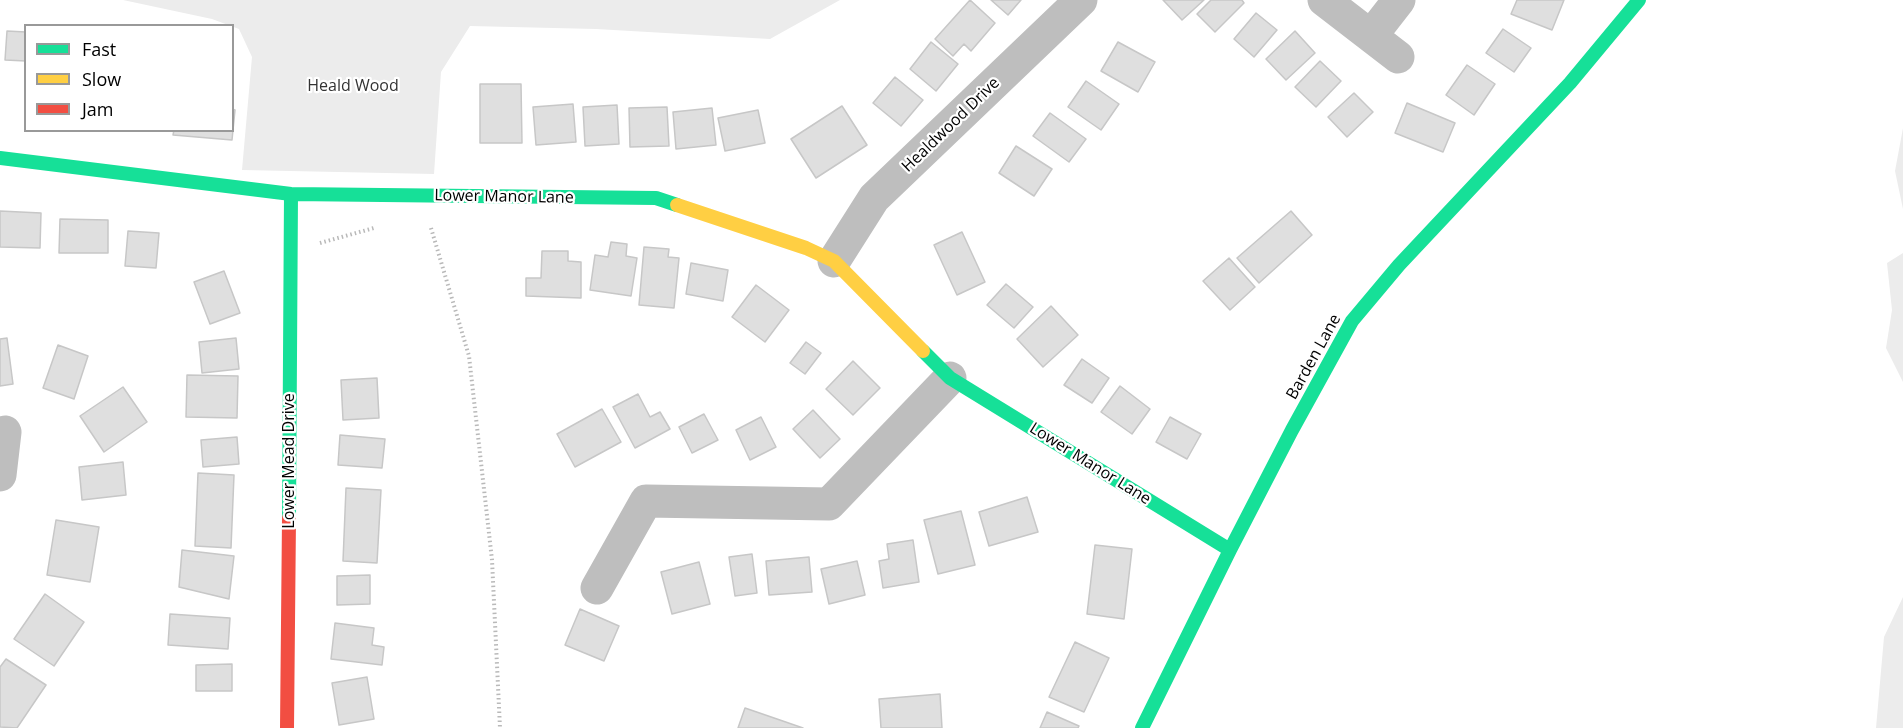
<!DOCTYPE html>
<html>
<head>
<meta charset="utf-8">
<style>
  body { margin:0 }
  #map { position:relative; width:1903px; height:728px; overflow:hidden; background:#fff; font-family:"Open Sans",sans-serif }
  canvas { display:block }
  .legend { position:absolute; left:24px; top:24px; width:210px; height:108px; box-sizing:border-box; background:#fff; border:2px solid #999; margin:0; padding:8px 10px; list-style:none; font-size:18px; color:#000 }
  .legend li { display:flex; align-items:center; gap:12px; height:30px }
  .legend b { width:30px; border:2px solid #999 }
</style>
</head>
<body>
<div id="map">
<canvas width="1903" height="728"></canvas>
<ul class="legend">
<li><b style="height:8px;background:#16e098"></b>Fast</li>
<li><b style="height:8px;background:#ffcf43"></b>Slow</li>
<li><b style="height:8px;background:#f24e42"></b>Jam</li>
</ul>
</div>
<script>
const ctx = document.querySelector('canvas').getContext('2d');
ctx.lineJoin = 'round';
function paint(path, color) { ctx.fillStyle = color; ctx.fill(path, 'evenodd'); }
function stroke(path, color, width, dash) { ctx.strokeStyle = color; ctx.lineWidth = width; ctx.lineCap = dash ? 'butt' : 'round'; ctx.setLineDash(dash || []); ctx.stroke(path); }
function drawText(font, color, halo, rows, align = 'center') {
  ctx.font = font + ' "Open Sans",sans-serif'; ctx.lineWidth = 4.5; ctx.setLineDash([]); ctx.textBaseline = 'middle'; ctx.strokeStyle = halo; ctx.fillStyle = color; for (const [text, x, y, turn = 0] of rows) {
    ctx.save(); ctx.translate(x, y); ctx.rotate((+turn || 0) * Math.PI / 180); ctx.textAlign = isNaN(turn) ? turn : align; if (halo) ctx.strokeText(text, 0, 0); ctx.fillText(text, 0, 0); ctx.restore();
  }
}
const green = new Path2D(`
  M 123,0 L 840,0 L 770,39 L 596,29 L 470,26 L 441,72 L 434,174 L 242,170 L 252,57 L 239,29 L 212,19 Z
  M 1903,128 L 1903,209 L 1895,171 Z
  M 1903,253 L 1903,382 L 1886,348 L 1892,310 L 1887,263 Z
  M 1903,597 L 1903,728 L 1876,728 L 1884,637 Z`);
const building = new Path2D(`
  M 970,0 L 995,23 L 971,51 L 964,44 L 953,56 L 935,39 Z
  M 991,0 L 1021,0 L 1008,15 Z
  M 1163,0 L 1204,0 L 1182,20 Z
  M 1211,0 L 1242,0 L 1244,3 L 1215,32 L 1197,14 Z
  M 1517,0 L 1564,0 L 1552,30 L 1511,14 Z
  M 1256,13 L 1277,30 L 1254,57 L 1234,39 Z
  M 1503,29 L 1531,48 L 1514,72 L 1486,53 Z
  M 7,31 L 26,32 L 26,61 L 5,60 Z
  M 1295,31 L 1315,53 L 1286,80 L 1266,59 Z
  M 931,42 L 958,64 L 936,91 L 910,69 Z
  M 1118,42 L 1155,62 L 1138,92 L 1101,71 Z
  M 1320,61 L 1341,81 L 1316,107 L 1295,87 Z
  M 1467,65 L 1495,84 L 1474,115 L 1446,95 Z
  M 895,77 L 923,100 L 901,126 L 873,103 Z
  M 1086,81 L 1119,104 L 1101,130 L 1068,107 Z
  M 480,84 L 521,84 L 522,143 L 480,143 Z
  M 1354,93 L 1373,112 L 1347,137 L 1328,117 Z
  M 1407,103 L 1455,123 L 1443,152 L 1395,133 Z
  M 573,104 L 576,142 L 536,145 L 533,107 Z
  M 617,105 L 619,144 L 585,146 L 583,107 Z
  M 842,106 L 867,145 L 816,178 L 791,139 Z
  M 667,107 L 669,146 L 630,147 L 629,108 Z
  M 712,108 L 716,145 L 676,149 L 673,112 Z
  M 232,109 L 235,110 L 232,140 L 173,135 L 174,130 L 232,130 Z
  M 758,110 L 765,143 L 725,151 L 718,118 Z
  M 1050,113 L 1086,139 L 1069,162 L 1033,136 Z
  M 1016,146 L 1052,169 L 1034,196 L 999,173 Z
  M 0,211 L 41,213 L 40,248 L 0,247 Z
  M 1291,211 L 1312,235 L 1259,283 L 1237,258 Z
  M 60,219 L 108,220 L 108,253 L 59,253 Z
  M 128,231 L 159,233 L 156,268 L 125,266 Z
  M 962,232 L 985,282 L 957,295 L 934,245 Z
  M 611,242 L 627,244 L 626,256 L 637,258 L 631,296 L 590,290 L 595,255 L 608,257 Z
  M 644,247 L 669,249 L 668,257 L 679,258 L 674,308 L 639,305 Z
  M 542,251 L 568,251 L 568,261 L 581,262 L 581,298 L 526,296 L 526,278 L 541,278 Z
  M 1229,258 L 1255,287 L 1230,310 L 1203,281 Z
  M 691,263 L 728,270 L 723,301 L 686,294 Z
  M 224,271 L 240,313 L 210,324 L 194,282 Z
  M 1006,284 L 1033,307 L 1014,328 L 987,305 Z
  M 756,285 L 789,310 L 765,342 L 732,317 Z
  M 1051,306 L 1078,335 L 1043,367 L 1017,339 Z
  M 7,338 L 13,384 L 0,386 L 0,339 Z
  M 236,338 L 239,369 L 202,373 L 199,342 Z
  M 806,342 L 821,353 L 805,374 L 790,363 Z
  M 58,345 L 88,356 L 74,399 L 43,388 Z
  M 1082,359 L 1109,378 L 1092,403 L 1064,385 Z
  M 853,361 L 880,388 L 853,415 L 826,389 Z
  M 187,375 L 238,376 L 237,418 L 186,417 Z
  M 377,378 L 379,418 L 343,420 L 341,380 Z
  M 1120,386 L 1150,409 L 1132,434 L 1101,412 Z
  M 123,387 L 147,422 L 104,452 L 80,416 Z
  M 638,394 L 650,417 L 660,412 L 670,429 L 635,448 L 613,407 Z
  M 602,409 L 621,442 L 575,467 L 557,434 Z
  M 813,410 L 840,439 L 820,458 L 793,429 Z
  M 704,414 L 718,440 L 692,453 L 679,427 Z
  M 761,417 L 776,447 L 750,460 L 736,430 Z
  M 1170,417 L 1201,434 L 1187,459 L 1156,442 Z
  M 340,435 L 385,439 L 382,468 L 338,465 Z
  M 237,437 L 239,464 L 203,467 L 201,440 Z
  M 123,462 L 126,495 L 82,500 L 79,467 Z
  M 198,473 L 234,475 L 231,548 L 195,546 Z
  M 346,488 L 381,490 L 377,563 L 343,561 Z
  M 1027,497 L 1038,532 L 989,546 L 979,512 Z
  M 961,511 L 975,565 L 938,574 L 924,520 Z
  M 56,520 L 99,527 L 90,582 L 47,575 Z
  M 913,540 L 919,582 L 883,588 L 879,561 L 889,559 L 887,544 Z
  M 1095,545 L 1132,549 L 1124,619 L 1087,614 Z
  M 182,550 L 234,556 L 229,599 L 179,587 Z
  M 752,554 L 757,593 L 735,596 L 729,557 Z
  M 809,557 L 812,592 L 769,595 L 766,561 Z
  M 857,561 L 865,595 L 829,604 L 821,569 Z
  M 699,562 L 710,604 L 672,614 L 661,572 Z
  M 370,575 L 370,604 L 337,605 L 337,576 Z
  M 45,594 L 84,622 L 54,666 L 14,639 Z
  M 580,609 L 619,626 L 604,661 L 565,645 Z
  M 170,614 L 230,618 L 228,649 L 168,645 Z
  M 335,623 L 374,628 L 372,645 L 384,647 L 382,665 L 331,659 Z
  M 1075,642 L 1109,658 L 1084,712 L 1049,697 Z
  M 6,659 L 46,685 L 17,728 L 0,727 L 0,667 Z
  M 232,664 L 232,691 L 196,691 L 196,665 Z
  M 367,677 L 374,719 L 339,725 L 332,683 Z
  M 940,694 L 942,728 L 881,728 L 879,699 Z
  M 745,708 L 777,719 L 803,728 L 738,728 Z
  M 1047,712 L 1079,726 L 1078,728 L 1040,728 Z`);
const path = new Path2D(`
  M 431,228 L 469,356 L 492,560 L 500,728
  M 320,243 L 374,228`);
const street = new Path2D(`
  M 1324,0 L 1398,57
  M 1371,36 L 1399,0
  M 834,261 L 874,198 L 1081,0
  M 0,475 L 5,432
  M 597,588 L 646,501 L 829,504 L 950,378`);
const fast = new Path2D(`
  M 0,158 L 291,194 L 656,198 L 677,205
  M 923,351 L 950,378 L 1230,550
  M 289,518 L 291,194
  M 1142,728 L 1230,550 L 1292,430 L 1352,321 L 1399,265 L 1570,83 L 1639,0`);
const slow = new Path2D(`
  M 677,205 L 806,248 L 834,261 L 923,351`);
const jam = new Path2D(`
  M 287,728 L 289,518`);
const parkNames = [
  ["Heald Wood",353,86]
];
const streetNames = [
  ["Healdwood Drive",951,125,-44],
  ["Lower Manor Lane",504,197,1],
  ["Barden Lane",1314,357,-61],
  ["Lower Mead Drive",289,461,-90],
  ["Lower Manor Lane",1090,464,32]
];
paint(green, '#ececec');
paint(building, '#dfdfdf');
stroke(building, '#c7c7c7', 1.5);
stroke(path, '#b9b9b9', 4, [1.5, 3]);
stroke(street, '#bebebe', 33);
stroke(fast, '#16e098', 14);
stroke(slow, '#ffcf43', 14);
stroke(jam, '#f24e42', 14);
drawText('16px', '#333', '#fff', parkNames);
drawText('16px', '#000', '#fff', streetNames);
</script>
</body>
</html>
